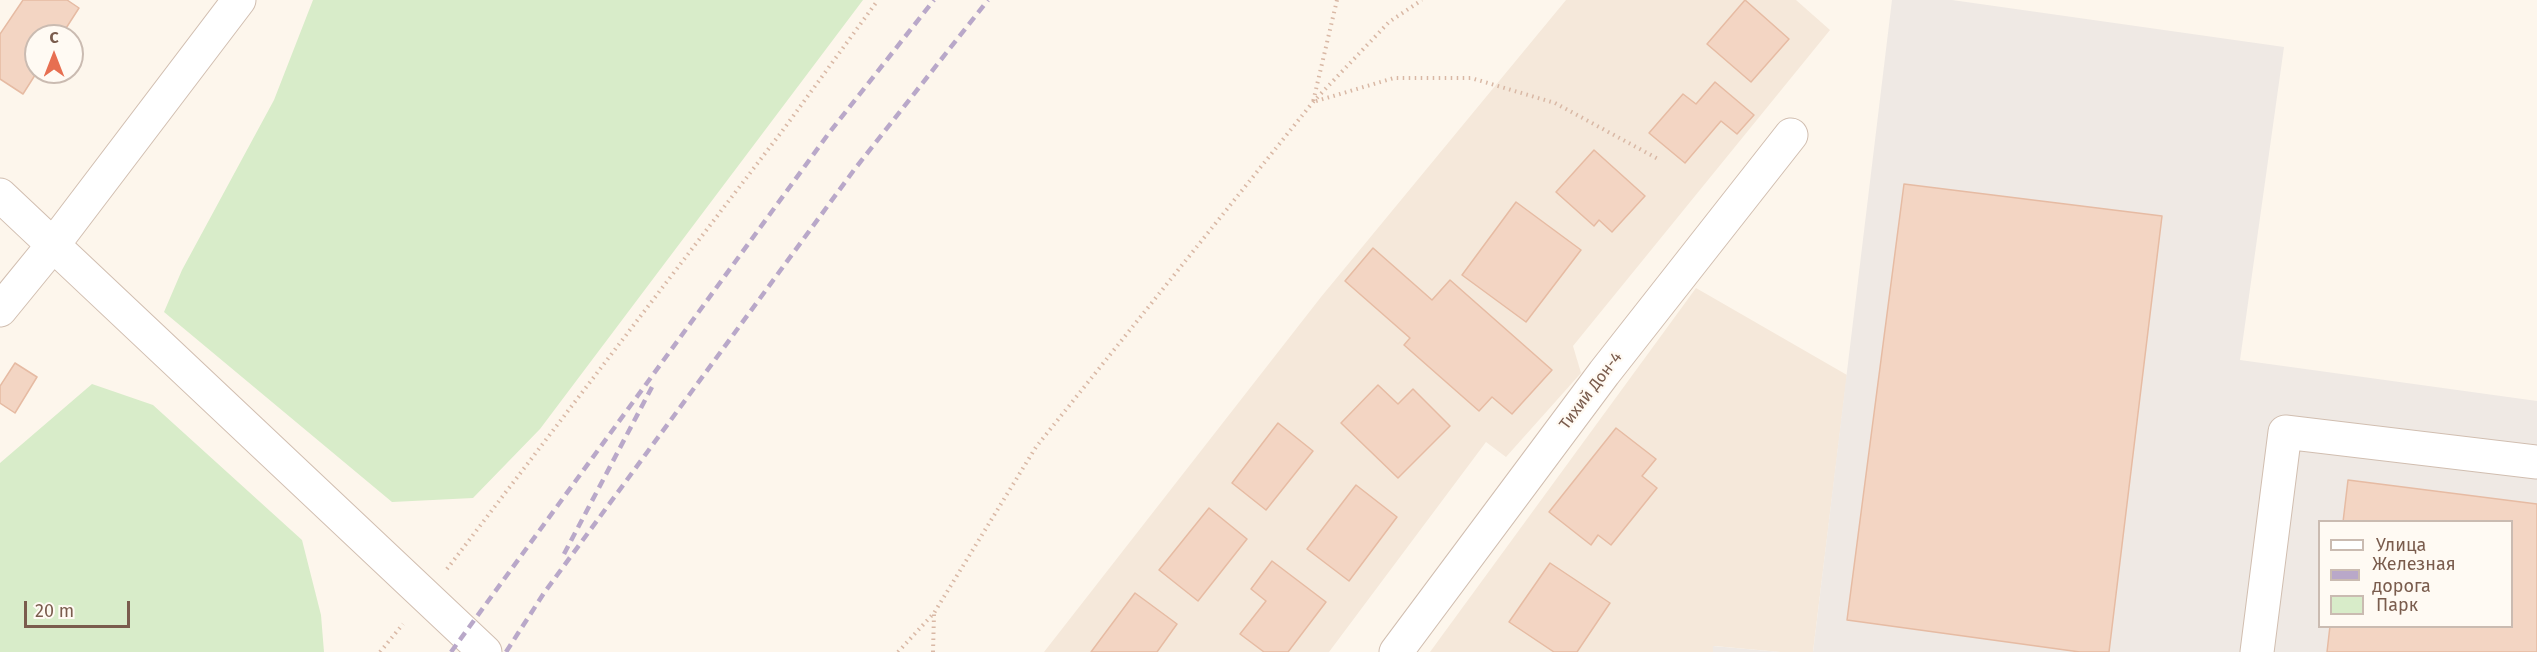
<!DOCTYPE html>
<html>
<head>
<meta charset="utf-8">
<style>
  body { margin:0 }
  #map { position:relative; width:2537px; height:652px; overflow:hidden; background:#fdf6ec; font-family:"Fira Sans",sans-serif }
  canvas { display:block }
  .legend { position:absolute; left:2318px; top:520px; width:195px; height:108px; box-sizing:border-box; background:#fffaf3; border:2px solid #cabbb1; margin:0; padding:8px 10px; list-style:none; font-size:18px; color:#7a5c4d }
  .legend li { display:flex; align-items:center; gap:12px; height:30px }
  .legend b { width:30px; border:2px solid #cabbb1 }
  .north { position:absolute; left:24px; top:24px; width:60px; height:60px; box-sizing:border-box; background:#fffaf3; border:2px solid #cabbb1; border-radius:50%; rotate:0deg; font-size:16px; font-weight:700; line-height:24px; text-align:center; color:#7a5c4d }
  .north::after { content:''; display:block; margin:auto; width:21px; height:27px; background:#e76f51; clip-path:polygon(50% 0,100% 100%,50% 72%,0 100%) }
  .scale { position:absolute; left:24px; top:601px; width:106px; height:27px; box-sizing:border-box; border:3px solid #7a5c4d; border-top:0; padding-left:8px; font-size:18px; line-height:21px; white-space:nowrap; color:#7a5c4d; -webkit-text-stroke:4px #fffaf3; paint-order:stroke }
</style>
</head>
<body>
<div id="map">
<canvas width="2537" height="652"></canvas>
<ul class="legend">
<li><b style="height:8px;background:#fff"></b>Улица</li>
<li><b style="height:8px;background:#b9a8c9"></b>Железная дорога</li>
<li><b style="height:16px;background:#d8ecc9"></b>Парк</li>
</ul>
<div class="north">С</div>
<div class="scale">20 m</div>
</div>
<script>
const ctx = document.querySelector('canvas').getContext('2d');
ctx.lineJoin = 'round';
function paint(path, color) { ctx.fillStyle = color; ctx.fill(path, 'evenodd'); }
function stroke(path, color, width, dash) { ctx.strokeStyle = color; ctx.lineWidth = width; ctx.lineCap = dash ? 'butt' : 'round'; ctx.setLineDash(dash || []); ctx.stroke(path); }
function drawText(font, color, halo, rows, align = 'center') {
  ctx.font = font + ' "Fira Sans",sans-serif'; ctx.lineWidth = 4.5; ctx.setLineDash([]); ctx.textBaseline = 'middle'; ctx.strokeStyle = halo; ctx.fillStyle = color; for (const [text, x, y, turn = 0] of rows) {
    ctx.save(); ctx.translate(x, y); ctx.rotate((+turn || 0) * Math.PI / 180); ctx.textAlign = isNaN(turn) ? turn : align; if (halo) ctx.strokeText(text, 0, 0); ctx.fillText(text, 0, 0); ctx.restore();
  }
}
const residential = new Path2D(`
  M 1566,0 L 1796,0 L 1830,30 L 1573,346 L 1581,373 L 1506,457 L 1486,442 L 1329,652 L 1044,652 L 1321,297 Z
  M 1696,288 L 1847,375 L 1813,652 L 1780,652 L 1714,646 L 1713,652 L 1430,652 Z`);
const industrial = new Path2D(`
  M 1892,0 L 1952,0 L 2284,47 L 2240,360 L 2537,401 L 2537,652 L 1813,652 ZM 2320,522 L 2512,522 L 2512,626 L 2320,626 Z
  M 1713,646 L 1780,652 L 1713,652 Z`);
const green = new Path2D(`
  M 313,0 L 863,0 L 540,429 L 473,498 L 392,502 L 164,312 L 182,270 L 274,100 Z
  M 92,384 L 153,405 L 302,540 L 321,615 L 324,652 L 0,652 L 0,463 Z`);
const building = new Path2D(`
  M 23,0 L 67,0 L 79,8 L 61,36 L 36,36 L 37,72 L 23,94 L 0,79 L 0,34 Z
  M 1745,0 L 1789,39 L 1751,82 L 1707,44 Z
  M 1715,82 L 1754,115 L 1737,134 L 1721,121 L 1685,163 L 1649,133 L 1683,94 L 1696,104 Z
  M 1594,150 L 1645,196 L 1612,232 L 1599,220 L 1594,226 L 1556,192 Z
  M 1904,184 L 2162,216 L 2109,652 L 2080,652 L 1847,620 Z
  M 1516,202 L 1581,250 L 1526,322 L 1462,275 Z
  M 1373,248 L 1432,300 L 1450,280 L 1552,370 L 1512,414 L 1492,397 L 1479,411 L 1404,345 L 1410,338 L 1345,281 Z
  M 15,363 L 37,377 L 15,413 L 0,403 L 0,386 Z
  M 1378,385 L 1398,404 L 1413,389 L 1450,426 L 1398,478 L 1341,423 Z
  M 1278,423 L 1313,451 L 1266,510 L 1232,483 Z
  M 1616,428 L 1656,459 L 1642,476 L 1657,488 L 1611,545 L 1598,535 L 1591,545 L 1549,512 Z
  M 2348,480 L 2537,504 L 2537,652 L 2327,652 L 2330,626 L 2512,626 L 2512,522 L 2343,522 Z
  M 1356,485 L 1397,517 L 1349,581 L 1307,549 Z
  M 1209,508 L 1247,539 L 1198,601 L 1159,570 Z
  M 1272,561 L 1326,602 L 1288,652 L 1264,652 L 1240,634 L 1266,601 L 1251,589 Z
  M 1550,563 L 1610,603 L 1577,652 L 1554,652 L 1509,622 Z
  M 1135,593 L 1177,624 L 1157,652 L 1091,652 Z`);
const path = new Path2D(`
  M 1337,0 L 1313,102 L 1394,78 L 1471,78 L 1555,103 L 1660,160
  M 447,569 L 783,130 L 878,0
  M 380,652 L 403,624
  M 898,652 L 934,613 L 1036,447 L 1313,102 L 1389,22 L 1422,0
  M 933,652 L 934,614`);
const minor = new Path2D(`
  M 0,195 L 485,652
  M 0,310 L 53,245 L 239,0
  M 1396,652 L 1604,373 L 1791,135
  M 2257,652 L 2285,432 L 2537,462`);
const rail = new Path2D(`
  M 564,554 L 652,387
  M 451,652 L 829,133 L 934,0
  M 506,652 L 544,593 L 854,170 L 988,0`);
const streetNames = [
  ["Тихий Дон-4",1591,391,-53]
];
paint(residential, '#f5e8da');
paint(industrial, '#efe9e4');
paint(green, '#d8ecc9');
paint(building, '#f3d5c3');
stroke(building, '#e6bba3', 1.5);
stroke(minor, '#d1beb0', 35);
stroke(path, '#d9b8a5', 4, [1.5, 4.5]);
stroke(minor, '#fff', 33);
stroke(rail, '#b9a8c9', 4.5, [9, 6]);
drawText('16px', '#7a5c4d', '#fffaf3', streetNames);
</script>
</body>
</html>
